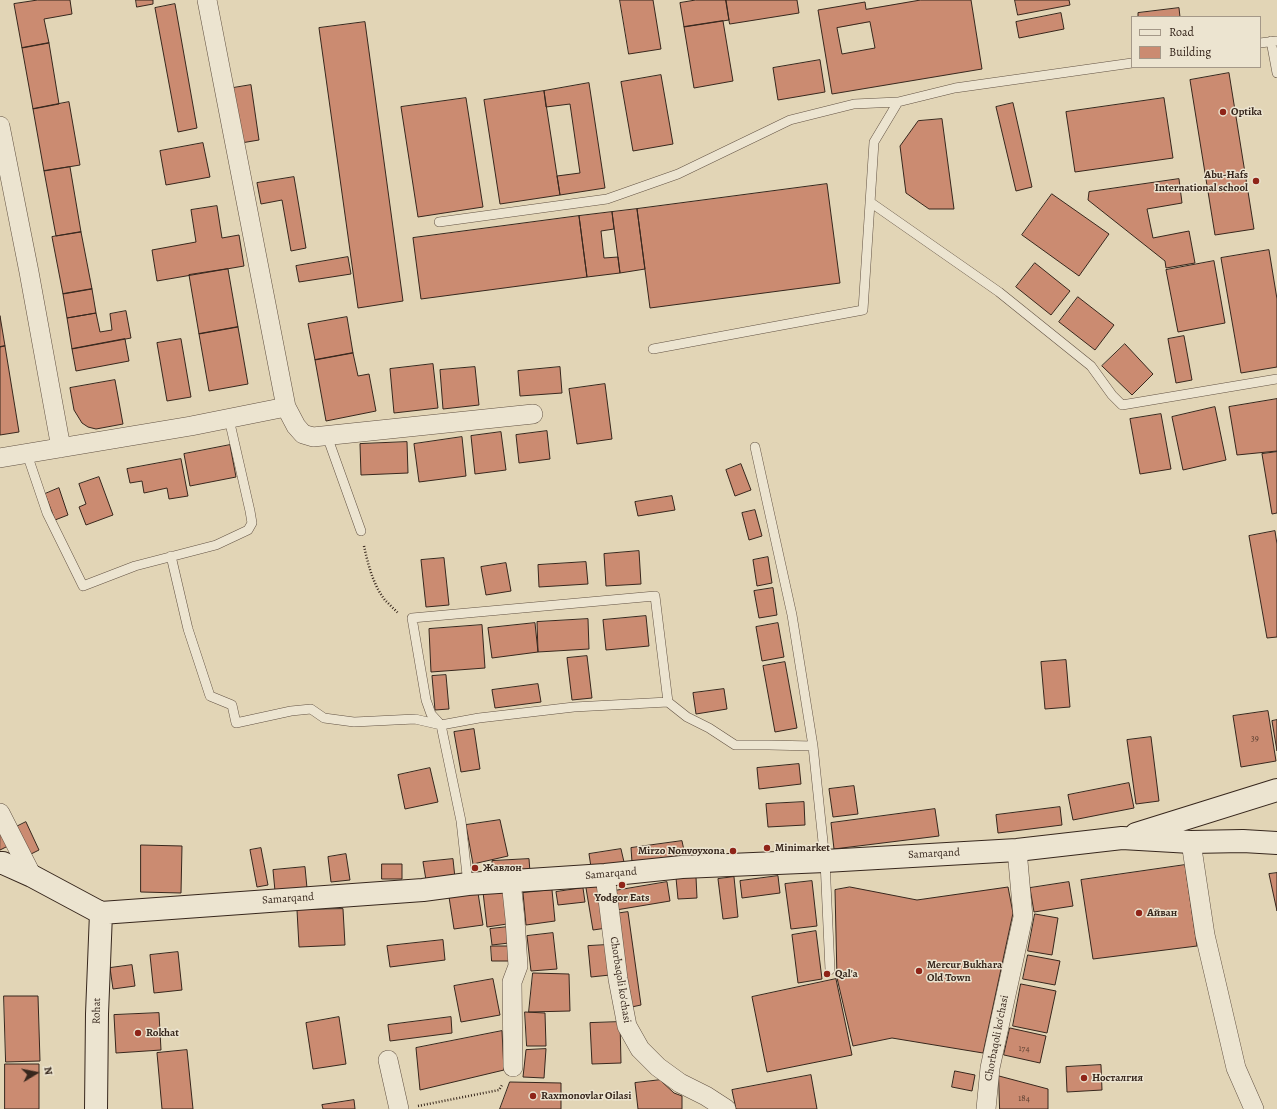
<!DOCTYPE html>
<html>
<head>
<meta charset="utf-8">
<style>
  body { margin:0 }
  #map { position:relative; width:1277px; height:1109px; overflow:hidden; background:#e2d5b6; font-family:Alegreya,serif }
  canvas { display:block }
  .legend { position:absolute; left:1131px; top:16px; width:130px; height:52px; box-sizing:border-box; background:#ece4d0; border:1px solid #a49888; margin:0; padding:5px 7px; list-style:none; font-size:12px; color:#37271d }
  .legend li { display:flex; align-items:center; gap:8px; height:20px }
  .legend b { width:20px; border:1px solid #a49888 }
  .north { position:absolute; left:16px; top:1053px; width:40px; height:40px; -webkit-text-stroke:3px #ece4d0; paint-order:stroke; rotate:80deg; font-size:11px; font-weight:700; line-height:16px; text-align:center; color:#37271d }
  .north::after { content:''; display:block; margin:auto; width:14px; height:18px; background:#37271d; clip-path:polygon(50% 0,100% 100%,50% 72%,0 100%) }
</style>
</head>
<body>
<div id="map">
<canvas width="1277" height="1109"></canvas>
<ul class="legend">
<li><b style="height:5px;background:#ece4d0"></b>Road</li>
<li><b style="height:11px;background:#cb8b71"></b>Building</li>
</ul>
<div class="north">N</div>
</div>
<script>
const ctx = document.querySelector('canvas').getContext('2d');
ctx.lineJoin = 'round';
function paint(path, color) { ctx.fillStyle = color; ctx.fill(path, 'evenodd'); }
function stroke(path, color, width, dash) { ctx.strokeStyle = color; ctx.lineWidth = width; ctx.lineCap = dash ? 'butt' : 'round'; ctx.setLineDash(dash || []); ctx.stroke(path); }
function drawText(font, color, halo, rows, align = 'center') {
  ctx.font = font + ' Alegreya,serif'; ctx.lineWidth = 3; ctx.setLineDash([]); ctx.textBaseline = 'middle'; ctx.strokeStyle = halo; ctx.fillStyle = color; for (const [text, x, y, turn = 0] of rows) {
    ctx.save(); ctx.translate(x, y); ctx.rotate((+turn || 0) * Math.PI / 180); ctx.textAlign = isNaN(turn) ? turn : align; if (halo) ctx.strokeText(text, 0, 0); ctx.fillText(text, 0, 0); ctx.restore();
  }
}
const building = new Path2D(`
  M 38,0 L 70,0 L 72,14 L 44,19 L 49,43 L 22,48 L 14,4 Z
  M 136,0 L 153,0 L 153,4 L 137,7 Z
  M 620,0 L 653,0 L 661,49 L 629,54 Z
  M 696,0 L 726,0 L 729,20 L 684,27 L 680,3 Z
  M 726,0 L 797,0 L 799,13 L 730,24 Z
  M 921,0 L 971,0 L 982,69 L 832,94 L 818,10 L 865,2 L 866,9 ZM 870,22 L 875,48 L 842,54 L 837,28 Z
  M 1015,0 L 1069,0 L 1070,5 L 1018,15 Z
  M 175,4 L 197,128 L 178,132 L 155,8 Z
  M 1179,8 L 1180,17 L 1138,17 L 1138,13 Z
  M 1061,13 L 1064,29 L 1019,38 L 1016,22 Z
  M 723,21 L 733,81 L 694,88 L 684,27 Z
  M 365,22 L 403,301 L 358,308 L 319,28 Z
  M 49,43 L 59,104 L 33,109 L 22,48 Z
  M 820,60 L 825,92 L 778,100 L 773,68 Z
  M 1229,73 L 1254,229 L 1215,235 L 1190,80 Z
  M 661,75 L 673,144 L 633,151 L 621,82 Z
  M 589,83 L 605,188 L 560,195 L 557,176 L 580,173 L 570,104 L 546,107 L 544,91 Z
  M 251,85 L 259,140 L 241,143 L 233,88 Z
  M 544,91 L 560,195 L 500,204 L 484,100 Z
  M 466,98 L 483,207 L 418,217 L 401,107 Z
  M 1164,98 L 1173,158 L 1075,172 L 1066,112 Z
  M 69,102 L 80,165 L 44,171 L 33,109 Z
  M 1013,103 L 1032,187 L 1016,191 L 996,107 Z
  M 942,119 L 954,209 L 929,209 L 906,193 L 900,146 L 918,121 Z
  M 203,143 L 210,177 L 166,185 L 160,151 Z
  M 70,167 L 81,232 L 56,236 L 44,171 Z
  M 294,177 L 306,248 L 291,251 L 282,200 L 261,204 L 257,183 Z
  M 1179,179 L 1182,203 L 1147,209 L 1153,238 L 1189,231 L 1195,263 L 1166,268 L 1165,261 L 1088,200 L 1089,192 Z
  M 827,184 L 840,283 L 650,308 L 637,209 Z
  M 1052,194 L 1109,234 L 1079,276 L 1022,235 Z
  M 217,206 L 222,238 L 239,235 L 244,266 L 157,281 L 152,250 L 196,242 L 191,210 Z
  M 637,209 L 645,269 L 620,273 L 612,212 Z
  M 612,212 L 614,229 L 601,231 L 604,258 L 618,257 L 620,273 L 587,277 L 579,216 Z
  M 579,216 L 587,277 L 421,299 L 413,238 Z
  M 81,232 L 92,289 L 63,294 L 52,237 Z
  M 1269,250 L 1277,299 L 1277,367 L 1241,373 L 1221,258 Z
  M 348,257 L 351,274 L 299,282 L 296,266 Z
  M 1214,261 L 1225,323 L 1178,332 L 1166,270 Z
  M 1035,263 L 1070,291 L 1051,315 L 1016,287 Z
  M 228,269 L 238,327 L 199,334 L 189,275 Z
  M 92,289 L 96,313 L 67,318 L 63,294 Z
  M 1078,297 L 1114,325 L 1095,350 L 1059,322 Z
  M 126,311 L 131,338 L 72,349 L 67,318 L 96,313 L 100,332 L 112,330 L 110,314 Z
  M 0,316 L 5,346 L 0,347 Z
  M 347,317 L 353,353 L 315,360 L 308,324 Z
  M 238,327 L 248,384 L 209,391 L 199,334 Z
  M 1184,336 L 1192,380 L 1176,383 L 1168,339 Z
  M 125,339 L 129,361 L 76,371 L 72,349 Z
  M 181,339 L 191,397 L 167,401 L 157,343 Z
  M 1125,344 L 1153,374 L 1132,395 L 1102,366 Z
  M 5,346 L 19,432 L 0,435 L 0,347 Z
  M 353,353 L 358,376 L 369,374 L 376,411 L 326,421 L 315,360 Z
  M 433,364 L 438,408 L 394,413 L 390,369 Z
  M 475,367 L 479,405 L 443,409 L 440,370 Z
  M 560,367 L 562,393 L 520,396 L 518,371 Z
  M 115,380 L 123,424 L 96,429 L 88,427 L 82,423 L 74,410 L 70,388 Z
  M 605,384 L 612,439 L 577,444 L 569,389 Z
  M 1277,399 L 1277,451 L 1237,455 L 1229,407 Z
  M 1215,407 L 1226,460 L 1183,470 L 1172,417 Z
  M 1161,414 L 1171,469 L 1140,474 L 1130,419 Z
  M 547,431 L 550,459 L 519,463 L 516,435 Z
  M 501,432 L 506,470 L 475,474 L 471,436 Z
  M 462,437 L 466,476 L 419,482 L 414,444 Z
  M 407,442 L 408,473 L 361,475 L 360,444 Z
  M 230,445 L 236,477 L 190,486 L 184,454 Z
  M 1277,452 L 1277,513 L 1272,514 L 1262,454 Z
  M 181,459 L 188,496 L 169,499 L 167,488 L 144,493 L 142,481 L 130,483 L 127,469 Z
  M 741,464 L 751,490 L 735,496 L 726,470 Z
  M 99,477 L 113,515 L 86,525 L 79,507 L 86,504 L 79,484 Z
  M 59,488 L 68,515 L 55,520 L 45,494 Z
  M 672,496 L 675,510 L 638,516 L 635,502 Z
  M 755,510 L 762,536 L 749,540 L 742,513 Z
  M 1275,531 L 1277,544 L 1277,637 L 1267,638 L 1249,536 Z
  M 639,551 L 641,584 L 606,586 L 604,554 Z
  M 768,557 L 772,583 L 757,586 L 753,560 Z
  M 444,558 L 449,605 L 426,607 L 421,560 Z
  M 586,562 L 588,584 L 539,587 L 538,565 Z
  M 506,563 L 511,591 L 486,595 L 481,567 Z
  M 773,588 L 777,615 L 759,618 L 754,591 Z
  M 646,616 L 649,646 L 606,650 L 603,620 Z
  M 588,619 L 589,649 L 538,652 L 537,622 Z
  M 535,623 L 538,652 L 492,658 L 488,628 Z
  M 778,623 L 784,657 L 762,661 L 756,627 Z
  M 482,625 L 485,668 L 431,672 L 429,629 Z
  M 587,656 L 592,698 L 572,700 L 567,658 Z
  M 1066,660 L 1070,707 L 1045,709 L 1041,662 Z
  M 785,662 L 797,728 L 775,732 L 763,666 Z
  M 446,675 L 449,709 L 435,710 L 432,676 Z
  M 538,684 L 541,702 L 495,708 L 492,690 Z
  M 724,689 L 727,709 L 696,714 L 693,693 Z
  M 1268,711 L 1276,761 L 1241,767 L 1233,716 Z
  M 1277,720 L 1277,751 L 1272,721 Z
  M 474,729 L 480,769 L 461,772 L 454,732 Z
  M 1151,737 L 1159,801 L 1136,804 L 1127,740 Z
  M 799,764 L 801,784 L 759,789 L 757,768 Z
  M 430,768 L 438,802 L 405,809 L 398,775 Z
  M 1129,783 L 1134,808 L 1073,820 L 1068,795 Z
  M 854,786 L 858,814 L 833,817 L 829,789 Z
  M 804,802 L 805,825 L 768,827 L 766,804 Z
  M 1060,807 L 1062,825 L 998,833 L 996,815 Z
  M 935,809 L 939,836 L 834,849 L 831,823 Z
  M 500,820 L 508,856 L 473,864 L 466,825 Z
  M 26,822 L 39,850 L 29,855 L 16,827 Z
  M 0,831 L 8,846 L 0,850 Z
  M 682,841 L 685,855 L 632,862 L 631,848 Z
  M 141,845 L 182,846 L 181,893 L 141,892 Z
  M 261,848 L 268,885 L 257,887 L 250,850 Z
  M 621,849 L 624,862 L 591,867 L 589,854 Z
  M 346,854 L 350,880 L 331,882 L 328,857 Z
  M 453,859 L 455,878 L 426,880 L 423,862 Z
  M 529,859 L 530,872 L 493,874 L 492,861 Z
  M 382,864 L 402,864 L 402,879 L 382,879 Z
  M 1185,865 L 1197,946 L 1093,959 L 1081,880 Z
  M 305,867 L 307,888 L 275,891 L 273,870 Z
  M 1277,873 L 1277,911 L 1269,874 Z
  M 778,876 L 780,893 L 742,898 L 740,881 Z
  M 696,877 L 697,898 L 678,899 L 676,878 Z
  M 734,877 L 738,917 L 723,919 L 718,879 Z
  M 812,881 L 817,926 L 791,929 L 785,884 Z
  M 667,882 L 670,901 L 616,910 L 614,891 Z
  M 1069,882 L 1073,906 L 1034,912 L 1030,888 Z
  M 600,886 L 607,928 L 593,930 L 586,888 Z
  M 850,887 L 917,900 L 1008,887 L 1013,913 L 983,1053 L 892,1038 L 853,1046 L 837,978 L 835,890 Z
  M 583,888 L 585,902 L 558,905 L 556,892 Z
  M 503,890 L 507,924 L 487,927 L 483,892 Z
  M 552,890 L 555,921 L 526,925 L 523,893 Z
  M 478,893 L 483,925 L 454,929 L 449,897 Z
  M 343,909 L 345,945 L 299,947 L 297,910 Z
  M 628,912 L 641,1005 L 627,1008 L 614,914 Z
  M 1035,914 L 1058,918 L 1052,955 L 1028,951 Z
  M 508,927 L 509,943 L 492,945 L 490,929 Z
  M 816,931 L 822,979 L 798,983 L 792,935 Z
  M 553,933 L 557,969 L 531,971 L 527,936 Z
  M 443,940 L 445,960 L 390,967 L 387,946 Z
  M 607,945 L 610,975 L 591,977 L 588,946 Z
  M 491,946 L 509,946 L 509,961 L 492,961 Z
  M 178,952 L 182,990 L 154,993 L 150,955 Z
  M 1028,955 L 1060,961 L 1055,985 L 1023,979 Z
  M 132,965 L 135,986 L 113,989 L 110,968 Z
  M 533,973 L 569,974 L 570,1011 L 529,1012 Z
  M 493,979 L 500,1015 L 461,1022 L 454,986 Z
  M 836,979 L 852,1055 L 767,1072 L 752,997 Z
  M 1021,984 L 1056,991 L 1047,1033 L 1013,1026 Z
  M 4,996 L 38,996 L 40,1061 L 6,1062 Z
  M 525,1012 L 545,1013 L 546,1046 L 527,1046 Z
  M 159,1013 L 161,1050 L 116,1053 L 114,1015 Z
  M 339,1017 L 346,1064 L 313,1069 L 306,1023 Z
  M 451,1017 L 452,1033 L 390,1041 L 388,1025 Z
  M 620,1022 L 621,1063 L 592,1064 L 590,1023 Z
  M 1010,1028 L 1046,1036 L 1040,1063 L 1004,1055 Z
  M 502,1031 L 504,1070 L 420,1090 L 416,1048 Z
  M 546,1049 L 544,1078 L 523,1077 L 526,1050 Z
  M 187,1050 L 193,1109 L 162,1109 L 157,1053 Z
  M 5,1064 L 39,1064 L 39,1109 L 5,1109 Z
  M 1101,1065 L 1102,1090 L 1067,1092 L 1066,1067 Z
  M 955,1071 L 975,1075 L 972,1091 L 952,1087 Z
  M 811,1075 L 817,1109 L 736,1109 L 732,1090 Z
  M 999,1076 L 1048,1089 L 1048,1109 L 1000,1109 Z
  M 660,1080 L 674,1093 L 682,1096 L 682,1109 L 638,1109 L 635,1083 Z
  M 510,1082 L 561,1083 L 561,1109 L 500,1109 Z
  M 354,1100 L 355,1109 L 323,1109 L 322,1105 Z`);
const path = new Path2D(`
  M 364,546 C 368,564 373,585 385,600 C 389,604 394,609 398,613
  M 418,1106 L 499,1090 L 502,1085`);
const lane = new Path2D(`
  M 1271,41 L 1277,73
  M 1260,43 L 1276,41
  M 870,202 L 999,292 L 1091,366 L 1112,395 L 1122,405 L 1277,379
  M 439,222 L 607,199 L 678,174 L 790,120 L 854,104 L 898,102
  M 653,349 L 863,310 L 874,142 L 898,102 L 955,88 L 1132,63
  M 327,436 L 361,531
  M 755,447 L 792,615 L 813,746 L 825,861 L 830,970
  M 27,454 L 47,513 L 83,586 L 135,566 L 216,545 L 248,530 L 252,523 L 250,511 L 229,419
  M 171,556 L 188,629 L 210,696 L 232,705 L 236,723 L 291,711 L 311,709 L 324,718 L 354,722 L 415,719 L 441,725 L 479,718 L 574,707 L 668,702 L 687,717 L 709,728 L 735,745 L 769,745 L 813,746
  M 468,884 L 461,821 L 441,725 L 431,714 L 426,700 L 412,618 L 655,596 L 668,702`);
const street = new Path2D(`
  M 207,0 L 286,407 L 296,426 L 303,434 L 313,437 L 533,414
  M 0,126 L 29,272 L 61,448
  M 0,458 L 191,426 L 286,407
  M 0,813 L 32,876
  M 1191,842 L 1205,935 L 1236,1068 L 1254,1109
  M 605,875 L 618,979 L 627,1026 L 640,1049 L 658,1067 L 680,1083 L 706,1096 L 726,1109
  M 511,881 L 515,919 L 518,966 L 512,982 L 513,1067
  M 388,1060 L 399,1109
  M 986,1109 L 990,1068 L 1023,917 L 1017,850`);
const secondary = new Path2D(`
  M 1136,834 L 1277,790
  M 0,863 L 3,863 L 32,876 L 101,913
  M 101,913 L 423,890 L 468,884 L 605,875 L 682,867 L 825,861 L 1017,850 L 1122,838 L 1191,842 L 1243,841 L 1277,843
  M 96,1109 L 97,1014 L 101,913`);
const markers = [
  [1223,112,4,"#8f2418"],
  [1256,181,4,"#8f2418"],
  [767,848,4,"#8f2418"],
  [733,851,4,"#8f2418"],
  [475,868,4,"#8f2418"],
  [622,885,4,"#8f2418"],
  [1139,913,4,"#8f2418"],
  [919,971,4,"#8f2418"],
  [827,974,4,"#8f2418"],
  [138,1033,4,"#8f2418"],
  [1084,1078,4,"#8f2418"],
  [533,1096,4,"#8f2418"]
];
const numberNames = [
  ["39",1255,739],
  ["174",1024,1049],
  ["184",1024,1099]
];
const poiNames = [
  ["Optika",1231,112],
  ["Abu-Hafs",1248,175,"right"],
  ["International school",1248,188,"right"],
  ["Minimarket",775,848],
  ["Mirzo Nonvoyxona",725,851,"right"],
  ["Жавлон",483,868],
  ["Yodgor Eats",622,898,"center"],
  ["Айван",1147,913],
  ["Mercur Bukhara",927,965],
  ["Old Town",927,978],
  ["Qal'a",835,974],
  ["Rokhat",146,1033],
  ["Носталгия",1092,1078],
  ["Raxmonovlar Oilasi",541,1096]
];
const streetNames = [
  ["Samarqand",934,854,-3],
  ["Samarqand",611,874,-5],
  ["Samarqand",288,899,-4],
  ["Chorbaqoli ko'chasi",620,980,81],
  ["Rohat",97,1011,-89],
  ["Chorbaqoli ko'chasi",997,1038,-79]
];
paint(building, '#cb8b71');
stroke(building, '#37271d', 1);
stroke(lane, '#625243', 10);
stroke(street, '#625243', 20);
stroke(secondary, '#37271d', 24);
stroke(path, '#37271d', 2.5, [1, 2]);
stroke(lane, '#ece4d0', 9);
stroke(street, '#ece4d0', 19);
stroke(secondary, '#ece4d0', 22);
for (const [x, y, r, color] of markers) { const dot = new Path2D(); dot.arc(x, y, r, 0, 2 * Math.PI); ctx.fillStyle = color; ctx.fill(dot); stroke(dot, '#ece4d0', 1.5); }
drawText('9px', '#5c4032', null, numberNames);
drawText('bold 11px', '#37271d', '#ece4d0', poiNames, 'left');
drawText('11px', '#37271d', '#ece4d0', streetNames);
</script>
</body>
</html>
